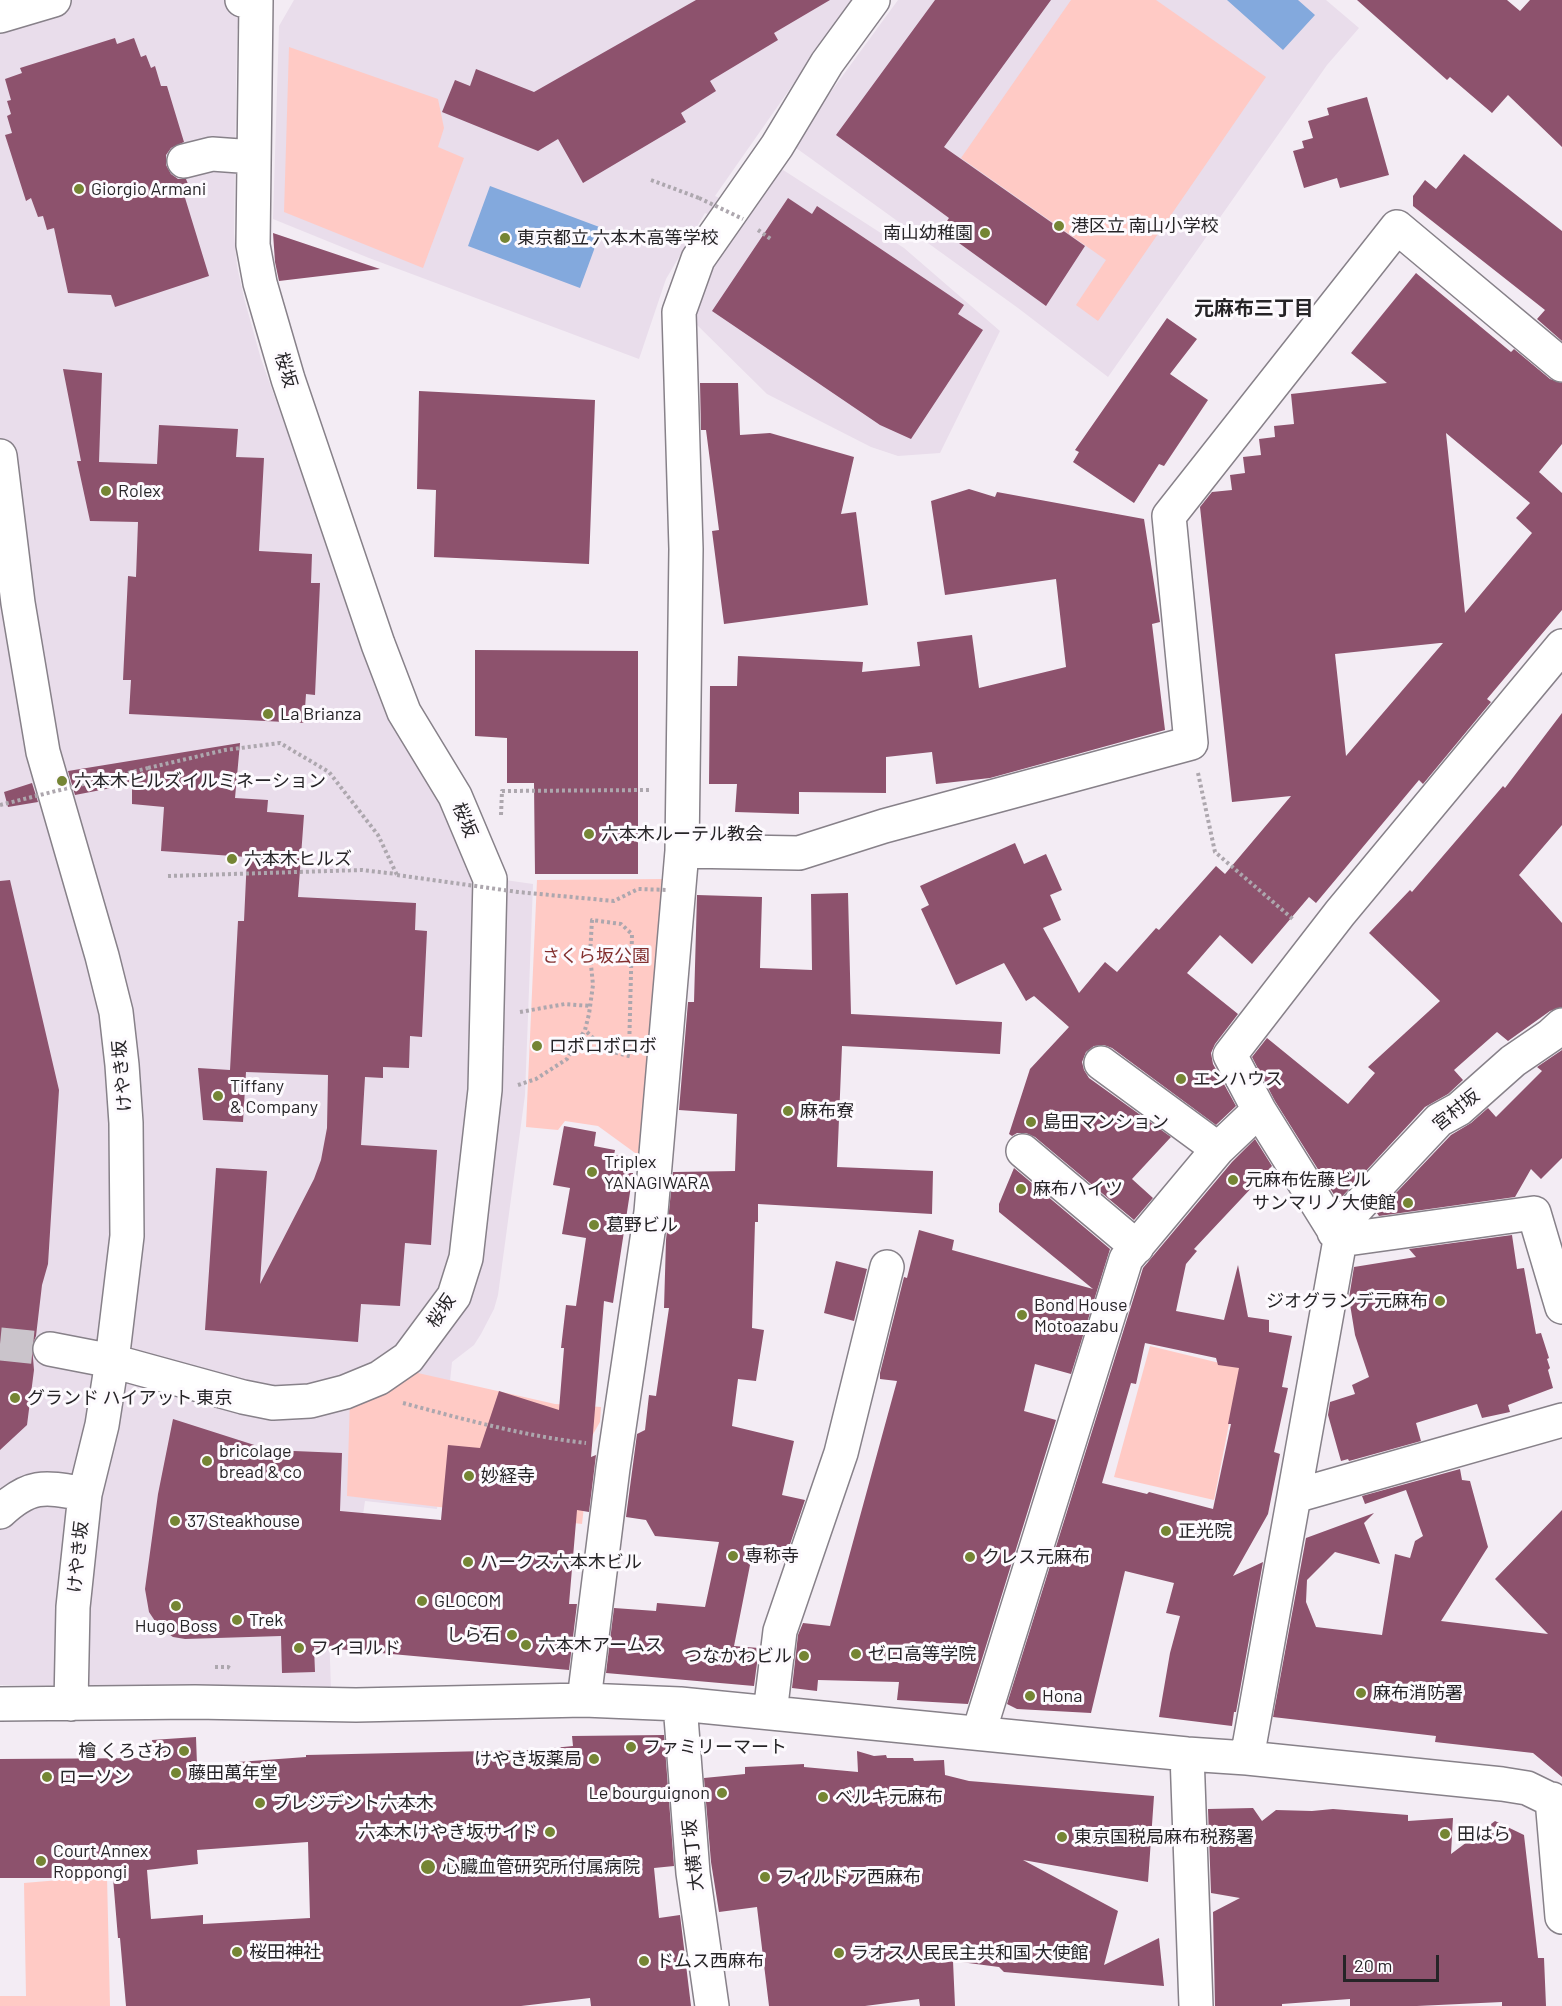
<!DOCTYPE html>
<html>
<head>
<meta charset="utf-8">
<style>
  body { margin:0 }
  #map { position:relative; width:1562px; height:2006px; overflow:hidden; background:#f3ecf4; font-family:Barlow,sans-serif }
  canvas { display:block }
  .scale { position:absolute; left:1343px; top:1955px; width:96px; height:27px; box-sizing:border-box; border:3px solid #262427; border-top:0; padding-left:8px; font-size:18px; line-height:21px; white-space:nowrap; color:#262427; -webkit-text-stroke:4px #fdfafe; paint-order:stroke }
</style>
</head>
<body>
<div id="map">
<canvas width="1562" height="2006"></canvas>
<div class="scale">20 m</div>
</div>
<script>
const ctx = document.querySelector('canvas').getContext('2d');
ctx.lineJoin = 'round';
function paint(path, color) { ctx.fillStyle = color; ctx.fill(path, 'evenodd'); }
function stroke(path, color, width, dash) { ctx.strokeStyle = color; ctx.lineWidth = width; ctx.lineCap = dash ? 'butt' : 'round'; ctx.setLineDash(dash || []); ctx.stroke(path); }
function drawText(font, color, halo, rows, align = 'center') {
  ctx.font = font + ' Barlow,"Noto Sans JP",sans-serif'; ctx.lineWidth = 6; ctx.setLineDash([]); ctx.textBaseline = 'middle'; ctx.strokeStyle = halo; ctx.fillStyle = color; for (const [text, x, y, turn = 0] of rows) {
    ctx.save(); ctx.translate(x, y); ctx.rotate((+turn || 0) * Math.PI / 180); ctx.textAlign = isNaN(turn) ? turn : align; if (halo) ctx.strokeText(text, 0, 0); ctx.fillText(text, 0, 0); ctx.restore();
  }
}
const built = new Path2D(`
  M 0,0 L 246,0 L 237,31 L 234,233 L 237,266 L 244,298 L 261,359 L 389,713 L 425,772 L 459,842 L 470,875 L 533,884 L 525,1095 L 498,1295 L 494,1309 L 481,1334 L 474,1345 L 452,1362 L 437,1509 L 365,1501 L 347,1627 L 329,1632 L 331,1688 L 0,1685 Z
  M 294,0 L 852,0 L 715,196 L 748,210 L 777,166 L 904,248 L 1000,331 L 940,453 L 898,456 L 871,447 L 767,394 L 693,321 L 709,266 L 737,228 L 705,213 L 666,279 L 639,359 L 369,258 L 273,219 L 279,26 Z
  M 898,0 L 1326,0 L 1359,28 L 1327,65 L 1108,377 L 1018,308 L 792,145 Z`);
const green = new Path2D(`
  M 1071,0 L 1156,0 L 1266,77 L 1098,321 L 1076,305 L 1106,260 L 961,158 Z
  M 289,47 L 438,99 L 444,128 L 438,147 L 464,158 L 423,268 L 284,212 Z
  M 663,879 L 642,1158 L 598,1126 L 565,1121 L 558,1130 L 526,1127 L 537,880 Z
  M 1150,1346 L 1240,1368 L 1214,1500 L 1114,1477 Z
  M 409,1371 L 555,1404 L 601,1407 L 600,1422 L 592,1436 L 582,1524 L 347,1496 L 350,1398 Z
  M 107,1876 L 110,2006 L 0,2006 L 0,1996 L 26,1996 L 24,1883 Z`);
const water = new Path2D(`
  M 1227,0 L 1298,0 L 1315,15 L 1283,50 Z
  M 490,186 L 602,228 L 580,288 L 468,246 Z`);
const building = new Path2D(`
  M 696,0 L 830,0 L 774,33 L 778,40 L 710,81 L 716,91 L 681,113 L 686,122 L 583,183 L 558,139 L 538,151 L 442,112 L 455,80 L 470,86 L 476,69 L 534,92 Z
  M 935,0 L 1051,0 L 944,147 L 1085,246 L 1046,306 L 941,230 L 949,218 L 836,135 Z
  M 1357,0 L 1507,0 L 1520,11 L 1530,0 L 1562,0 L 1562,147 L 1508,95 L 1492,113 L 1450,77 L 1447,80 Z
  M 115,38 L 117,44 L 134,38 L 141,57 L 146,55 L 151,68 L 155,66 L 161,86 L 167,86 L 184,142 L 171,148 L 166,155 L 166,165 L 171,174 L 178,179 L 186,179 L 188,184 L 182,188 L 209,276 L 115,307 L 111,295 L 68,293 L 54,228 L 47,230 L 43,216 L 38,217 L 31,198 L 26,201 L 5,135 L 12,133 L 7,116 L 11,114 L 7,101 L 11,100 L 5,79 L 22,73 L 20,68 Z
  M 1367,97 L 1389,175 L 1340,188 L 1337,178 L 1304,188 L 1293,151 L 1304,148 L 1302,141 L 1313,138 L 1308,121 L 1329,115 L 1327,108 Z
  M 1464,154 L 1562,231 L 1562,341 L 1537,319 L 1545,310 L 1413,206 L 1413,196 L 1425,180 L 1436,189 Z
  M 788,198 L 812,214 L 817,206 L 964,305 L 958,314 L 983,330 L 911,439 L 880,425 L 712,311 Z
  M 273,233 L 380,269 L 279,281 L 275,262 Z
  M 1416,273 L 1511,352 L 1514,349 L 1550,379 L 1562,383 L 1562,444 L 1539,472 L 1562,493 L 1562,610 L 1487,699 L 1491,702 L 1423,784 L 1419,780 L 1316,903 L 1309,897 L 1252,964 L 1220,935 L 1187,973 L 1238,1014 L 1215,1044 L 1211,1053 L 1213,1064 L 1236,1106 L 1216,1125 L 1112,1048 L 1104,1045 L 1094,1046 L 1086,1052 L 1082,1062 L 1084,1070 L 1089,1078 L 1171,1137 L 1132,1179 L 1153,1198 L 1134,1220 L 1035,1137 L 1026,1133 L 1017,1133 L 1012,1136 L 1009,1134 L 1030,1069 L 1069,1027 L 1034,996 L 1026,1001 L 1004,963 L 956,985 L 921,909 L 929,905 L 920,886 L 1015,843 L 1024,864 L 1046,854 L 1062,890 L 1050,895 L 1061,920 L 1043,928 L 1079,993 L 1105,962 L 1117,972 L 1156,928 L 1159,930 L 1216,866 L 1225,874 L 1291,796 L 1232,802 L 1200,507 L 1212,492 L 1232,490 L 1230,475 L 1245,473 L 1243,457 L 1261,455 L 1259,439 L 1275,437 L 1274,426 L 1294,424 L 1291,394 L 1387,383 L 1351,353 ZM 1446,433 L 1530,503 L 1516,518 L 1532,533 L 1465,613 ZM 1440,643 L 1443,643 L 1346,756 L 1335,654 Z
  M 1167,318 L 1197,339 L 1170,374 L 1208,400 L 1164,466 L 1159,464 L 1134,503 L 1073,462 L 1079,452 L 1075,450 Z
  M 63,369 L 102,373 L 99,462 L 157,464 L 159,425 L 238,429 L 236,457 L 264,458 L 259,551 L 312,554 L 311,583 L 320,583 L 315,695 L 306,694 L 304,723 L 129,714 L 131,680 L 123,680 L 128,576 L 136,577 L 138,522 L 90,521 L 77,461 L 81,461 Z
  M 700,383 L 738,383 L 740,435 L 770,433 L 854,457 L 841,514 L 856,512 L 868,605 L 724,624 L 712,531 L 719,530 L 706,430 L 701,430 Z
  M 419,391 L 595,400 L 589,564 L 434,557 L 436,490 L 417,489 Z
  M 969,489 L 995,497 L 997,492 L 1144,519 L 1160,622 L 1152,624 L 1165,730 L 990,778 L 936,784 L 932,752 L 886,757 L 886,793 L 799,792 L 799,814 L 735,812 L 737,784 L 709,784 L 710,686 L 737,686 L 738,656 L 863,662 L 862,672 L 920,666 L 917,642 L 972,635 L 979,688 L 1066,667 L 1056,579 L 945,595 L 931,501 Z
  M 475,650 L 638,651 L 638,874 L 535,874 L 534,783 L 507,783 L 507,738 L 475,736 Z
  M 1562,713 L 1562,825 L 1519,875 L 1562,923 L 1562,1007 L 1550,1011 L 1508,1041 L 1497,1032 L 1454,1070 L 1463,1080 L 1448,1094 L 1425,1107 L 1338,1201 L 1275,1101 L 1252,1057 L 1267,1038 L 1348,1104 L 1375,1073 L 1368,1067 L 1440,1001 L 1369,933 L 1410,890 L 1412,892 L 1503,786 L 1505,788 Z
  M 240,743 L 235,798 L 268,800 L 267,812 L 304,815 L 298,897 L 416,903 L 415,930 L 427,931 L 422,1037 L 410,1036 L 409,1068 L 383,1067 L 383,1078 L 365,1077 L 361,1145 L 437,1150 L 431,1245 L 405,1243 L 400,1306 L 361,1304 L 358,1342 L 205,1330 L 216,1168 L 267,1171 L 260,1284 L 314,1179 L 321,1160 L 327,1128 L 328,1075 L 246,1072 L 243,1122 L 203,1120 L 198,1068 L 230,1070 L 238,921 L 244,921 L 247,857 L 161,851 L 164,807 L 132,804 L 132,784 L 75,795 L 68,771 Z
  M 32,783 L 38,802 L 8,807 L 4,792 Z
  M 10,880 L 59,1090 L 48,1264 L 42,1285 L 36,1336 L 32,1346 L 34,1370 L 27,1425 L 0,1450 L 0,881 Z
  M 848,893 L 851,1014 L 1002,1022 L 1000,1054 L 842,1046 L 837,1167 L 933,1171 L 932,1214 L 758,1204 L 758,1222 L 755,1222 L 752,1328 L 764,1330 L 756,1381 L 738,1379 L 732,1426 L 794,1441 L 782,1495 L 805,1500 L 784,1562 L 752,1555 L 734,1646 L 759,1648 L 754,1686 L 606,1673 L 614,1608 L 656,1611 L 657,1603 L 705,1607 L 719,1542 L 655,1536 L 646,1520 L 626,1517 L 637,1434 L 645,1430 L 649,1395 L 656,1396 L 669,1308 L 664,1308 L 666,1240 L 673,1172 L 735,1171 L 737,1114 L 679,1110 L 688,1002 L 694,1002 L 697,895 L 762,897 L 760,968 L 812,970 L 811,894 Z
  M 1562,1050 L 1562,1158 L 1541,1179 L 1531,1169 L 1515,1197 L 1379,1216 L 1377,1213 L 1451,1135 L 1471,1123 L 1488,1108 L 1496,1117 L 1542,1071 L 1537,1067 Z
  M 564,1126 L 596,1132 L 594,1146 L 615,1150 L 614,1155 L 630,1158 L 628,1173 L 633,1173 L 613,1303 L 604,1301 L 591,1457 L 596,1455 L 589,1512 L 577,1510 L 569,1604 L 577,1604 L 569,1670 L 314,1647 L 315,1672 L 282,1673 L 281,1636 L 185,1639 L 173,1637 L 159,1627 L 149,1612 L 145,1589 L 158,1494 L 173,1419 L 270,1450 L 342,1453 L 340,1511 L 441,1520 L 448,1445 L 480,1448 L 499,1391 L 559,1410 L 564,1348 L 561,1348 L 566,1305 L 576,1306 L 586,1238 L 562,1234 L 570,1188 L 553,1185 Z
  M 1255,1139 L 1272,1166 L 1194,1249 L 1197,1251 L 1186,1264 L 1176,1311 L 1224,1320 L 1238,1265 L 1248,1317 L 1269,1320 L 1269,1332 L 1292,1336 L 1282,1387 L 1288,1388 L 1274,1452 L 1280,1454 L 1268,1514 L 1233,1576 L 1263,1562 L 1236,1712 L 1234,1712 L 1232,1726 L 1159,1717 L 1170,1653 L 1180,1616 L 1166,1613 L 1174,1583 L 1125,1571 L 1091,1713 L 1017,1709 L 1007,1704 L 1143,1268 L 1232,1162 ZM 1145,1343 L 1216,1358 L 1218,1365 L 1239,1368 L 1228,1424 L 1231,1424 L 1213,1509 L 1149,1492 L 1147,1494 L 1102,1483 L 1131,1383 L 1136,1384 Z
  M 1014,1168 L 1110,1249 L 1071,1374 L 1035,1364 L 1024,1411 L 1056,1420 L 968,1704 L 897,1700 L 899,1682 L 818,1680 L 817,1691 L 792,1688 L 798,1635 L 803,1623 L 830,1626 L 897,1381 L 880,1379 L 880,1373 L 904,1277 L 907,1278 L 919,1230 L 954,1240 L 952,1250 L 1093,1289 L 999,1212 L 999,1204 Z
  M 1512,1235 L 1517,1269 L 1524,1268 L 1536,1334 L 1541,1333 L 1549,1358 L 1547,1359 L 1550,1368 L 1548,1370 L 1553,1388 L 1508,1405 L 1510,1412 L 1482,1418 L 1477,1404 L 1416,1423 L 1421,1441 L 1349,1461 L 1348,1459 L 1341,1461 L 1328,1415 L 1330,1402 L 1355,1394 L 1352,1385 L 1369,1377 L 1355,1335 L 1349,1298 L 1354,1267 L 1416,1257 L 1409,1249 Z
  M 836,1261 L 867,1269 L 854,1321 L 824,1313 Z
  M 1460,1469 L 1462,1480 L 1470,1481 L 1488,1547 L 1441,1621 L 1548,1634 L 1495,1579 L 1562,1510 L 1562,1777 L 1533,1753 L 1435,1742 L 1436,1736 L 1273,1717 L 1306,1538 L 1374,1513 L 1364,1523 L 1380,1564 L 1335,1552 L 1307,1580 L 1306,1602 L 1316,1627 L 1382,1635 L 1395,1554 L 1410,1558 L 1415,1541 L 1423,1536 L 1406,1490 L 1365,1504 L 1362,1496 Z
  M 664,1735 L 674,1866 L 654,1868 L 659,1918 L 680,1915 L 691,2006 L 591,2006 L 590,1998 L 521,2006 L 126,2006 L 120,1938 L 118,1938 L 113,1878 L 0,1878 L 0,1759 L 154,1758 L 152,1740 L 196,1737 L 197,1765 L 306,1757 L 306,1755 L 533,1750 L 573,1746 L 572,1736 ZM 308,1842 L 310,1918 L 203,1924 L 203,1915 L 151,1919 L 147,1870 L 198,1864 L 197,1850 Z
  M 857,1751 L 874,1756 L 886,1755 L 887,1758 L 913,1758 L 914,1761 L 944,1760 L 945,1775 L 969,1781 L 1154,1796 L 1148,1882 L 1023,1860 L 1118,1911 L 1104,1965 L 1159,1938 L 1164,1986 L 1004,1972 L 999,1967 L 953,1961 L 955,2006 L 920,2006 L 919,1999 L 865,2006 L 769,2006 L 757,1907 L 719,1912 L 711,1862 L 704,1778 L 745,1774 L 745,1767 L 804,1764 L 804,1767 L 858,1772 Z
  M 1253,1808 L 1262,1821 L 1276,1810 L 1312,1811 L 1333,1809 L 1408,1815 L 1408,1821 L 1453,1818 L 1451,1854 L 1495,1821 L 1524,1835 L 1538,1958 L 1544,1958 L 1546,2006 L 1502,2006 L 1502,2002 L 1417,2006 L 1350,2006 L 1350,1999 L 1282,2004 L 1282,2006 L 1215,2006 L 1213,1912 L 1240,1898 L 1211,1893 L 1208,1809 Z`);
const minorTunnel = new Path2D(`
  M 0,1344 L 50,1349`);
const path = new Path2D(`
  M 651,180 L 699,198
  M 758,230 L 772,240
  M 148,768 L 225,750 L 280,743 L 329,772 L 378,835 L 397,875
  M 1198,773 L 1215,852 L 1294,920
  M 501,815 L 502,791 L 651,790
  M 168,876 L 362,870 L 396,874
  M 520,1012 L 565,1004 L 590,1006
  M 629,1052 L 632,934 L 621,924 L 592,920 L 590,955 L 593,985 L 589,1014 L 585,1030 L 605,1050 L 632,1057
  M 518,1085 L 536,1079 L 567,1059 L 585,1030
  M 403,1403 C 463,1419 524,1436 586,1443
  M 215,1667 L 228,1667 L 231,1669`);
const minor = new Path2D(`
  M 0,16 L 54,0
  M 184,161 L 212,154 L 254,157
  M 0,456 L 18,603 L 43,752 L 102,956 L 116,1012 L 122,1065 L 126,1123 L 127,1236 L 112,1361 L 102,1425 L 85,1494 L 73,1607 L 71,1704
  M 682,851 L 799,853 L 884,826 L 1191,743 L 1169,516 L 1397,227 L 1562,365
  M 1101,1063 L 1218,1149
  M 1023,1151 L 1137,1247
  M 1334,1232 L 1439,1120 L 1459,1109 L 1513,1061 L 1551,1035 L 1562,1025
  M 1340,1240 L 1534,1213 L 1562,1307
  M 50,1349 L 112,1361 L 243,1397 L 273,1403 L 310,1401 L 345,1392 L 379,1378 L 408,1358 L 454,1296 L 466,1258 L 485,1090 L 490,879 L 455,796 L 404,712 L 378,644 L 288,379 L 260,283 L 253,245 L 256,1 L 242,0
  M 1295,1496 L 1562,1420
  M 0,1512 C 31,1483 45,1487 85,1494
  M 584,1700 L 613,1468 L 651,1212 L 682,851 L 686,549 L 679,312 L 698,259 L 777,146 L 827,63 L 873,0
  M 0,1704 L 195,1702 L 356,1705 L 584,1700 L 680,1704 L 1187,1754 L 1247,1758 L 1502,1784 L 1527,1788 L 1562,1805
  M 680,1704 L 693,1873 L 712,2006
  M 770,1713 L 780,1631 L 841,1453 L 887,1267
  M 979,1732 L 1126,1259 L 1218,1149 L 1259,1110
  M 1187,1754 L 1196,2006
  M 1247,1758 L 1340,1240 L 1259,1110 L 1230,1055 L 1340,913 L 1562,646
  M 1552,1799 L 1562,1917`);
const pathBridge = new Path2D(`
  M 699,198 L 743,219
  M 0,805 L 148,768
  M 397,875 L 518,892 L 614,901 L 638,889 L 668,890`);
const markers = [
  [79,189,6,"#758534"],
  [1059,226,6,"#758534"],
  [985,233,6,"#758534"],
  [505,238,6,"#758534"],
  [106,491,6,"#758534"],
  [268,714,6,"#758534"],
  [62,781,6,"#758534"],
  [589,834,6,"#758534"],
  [232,859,6,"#758534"],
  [537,1046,6,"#758534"],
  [1181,1079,6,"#758534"],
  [218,1096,6,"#758534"],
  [788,1111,6,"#758534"],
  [1031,1122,6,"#758534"],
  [592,1172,6,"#758534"],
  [1233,1180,6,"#758534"],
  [1021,1189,6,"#758534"],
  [1408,1203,6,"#758534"],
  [594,1225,6,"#758534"],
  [1440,1301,6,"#758534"],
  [1022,1315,6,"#758534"],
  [15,1398,6,"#758534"],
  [207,1461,6,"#758534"],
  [469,1476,6,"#758534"],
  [175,1521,6,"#758534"],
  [1166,1531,6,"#758534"],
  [733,1556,6,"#758534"],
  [970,1557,6,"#758534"],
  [468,1562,6,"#758534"],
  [422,1601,6,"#758534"],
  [176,1606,6,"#758534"],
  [237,1620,6,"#758534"],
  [512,1635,6,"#758534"],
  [526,1645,6,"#758534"],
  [299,1648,6,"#758534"],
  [856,1654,6,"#758534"],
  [804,1656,6,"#758534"],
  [1361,1693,6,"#758534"],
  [1030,1696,6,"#758534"],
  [631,1747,6,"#758534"],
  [184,1751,6,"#758534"],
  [594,1759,6,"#758534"],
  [176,1773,6,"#758534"],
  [47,1777,6,"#758534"],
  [722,1793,6,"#758534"],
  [823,1797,6,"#758534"],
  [260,1803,6,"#758534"],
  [550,1832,6,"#758534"],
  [1445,1834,6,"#758534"],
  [1062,1837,6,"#758534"],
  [41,1861,6,"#758534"],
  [428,1867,8,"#758534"],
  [765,1877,6,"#758534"],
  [237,1952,6,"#758534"],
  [839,1953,6,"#758534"],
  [644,1961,6,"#758534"]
];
const poiNames = [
  ["Giorgio Armani",91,189],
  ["港区立 南山小学校",1071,226],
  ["南山幼稚園",973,233,"right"],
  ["東京都立 六本木高等学校",517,238],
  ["Rolex",118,491],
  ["La Brianza",280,714],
  ["六本木ヒルズイルミネーション",74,781],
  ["六本木ルーテル教会",601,834],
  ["六本木ヒルズ",244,859],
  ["ロボロボロボ",549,1046],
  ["エンハウス",1193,1079],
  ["Tiffany",230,1086],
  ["& Company",230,1107],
  ["麻布寮",800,1111],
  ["島田マンション",1043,1122],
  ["Triplex",604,1162],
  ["YANAGIWARA",604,1183],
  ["元麻布佐藤ビル",1245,1180],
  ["麻布ハイツ",1033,1189],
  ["サンマリノ大使館",1396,1203,"right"],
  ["葛野ビル",606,1225],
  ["ジオグランデ元麻布",1428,1301,"right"],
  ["Bond House",1034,1305],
  ["Motoazabu",1034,1326],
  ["グランド ハイアット 東京",27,1398],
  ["bricolage",219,1451],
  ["bread & co",219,1472],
  ["妙経寺",481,1476],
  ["37 Steakhouse",187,1521],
  ["正光院",1178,1531],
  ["専称寺",745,1556],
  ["クレス元麻布",982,1557],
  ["ハークス六本木ビル",480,1562],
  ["GLOCOM",434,1601],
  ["Trek",249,1620],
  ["Hugo Boss",176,1626,"center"],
  ["しら石",500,1635,"right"],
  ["六本木アームス",538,1645],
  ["フィヨルド",311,1648],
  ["ゼロ高等学院",868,1654],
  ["つなかわビル",792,1656,"right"],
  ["麻布消防署",1373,1693],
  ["Hona",1042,1696],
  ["ファミリーマート",643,1747],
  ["檜 くろさわ",172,1751,"right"],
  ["けやき坂薬局",582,1759,"right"],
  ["藤田萬年堂",188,1773],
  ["ローソン",59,1777],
  ["Le bourguignon",710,1793,"right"],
  ["ベルキ元麻布",835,1797],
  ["プレジデント六本木",272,1803],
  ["六本木けやき坂サイド",538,1832,"right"],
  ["田はら",1457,1834],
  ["東京国税局麻布税務署",1074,1837],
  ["Court Annex",53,1851],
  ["Roppongi",53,1872],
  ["心臓血管研究所付属病院",442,1867],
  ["フィルドア西麻布",777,1877],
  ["桜田神社",249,1952],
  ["ラオス人民民主共和国 大使館",851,1953],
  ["ドムス西麻布",656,1961]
];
const streetNames = [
  ["桜坂",286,370,73],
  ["桜坂",465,820,67],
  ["けやき坂",122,1076,-95],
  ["宮村坂",1456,1110,-39],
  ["桜坂",441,1311,-56],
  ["けやき坂",78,1557,-84],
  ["大横丁坂",693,1855,-96]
];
const parkNames = [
  ["さくら坂公園",596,956]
];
const neighbourhoodNames = [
  ["元麻布三丁目",1254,308]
];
paint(built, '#e9ddeb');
paint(green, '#ffcac5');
paint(water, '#83a9dd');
paint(building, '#8d526d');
stroke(minorTunnel, '#cac4cb', 33, [33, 16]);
stroke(minor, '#878189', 36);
stroke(path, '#ada7ae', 4, [3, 3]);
stroke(minor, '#fff', 33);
stroke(pathBridge, '#ada7ae', 4, [3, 3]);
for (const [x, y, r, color] of markers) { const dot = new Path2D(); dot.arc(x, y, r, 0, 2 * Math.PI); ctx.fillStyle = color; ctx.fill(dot); stroke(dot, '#fdfafe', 2); }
drawText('18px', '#262427', '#fdfafe', poiNames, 'left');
drawText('18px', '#262427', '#fdfafe', streetNames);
drawText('18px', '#83302f', '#fdfafe', parkNames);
drawText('bold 20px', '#262427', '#fdfafe', neighbourhoodNames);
</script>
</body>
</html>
